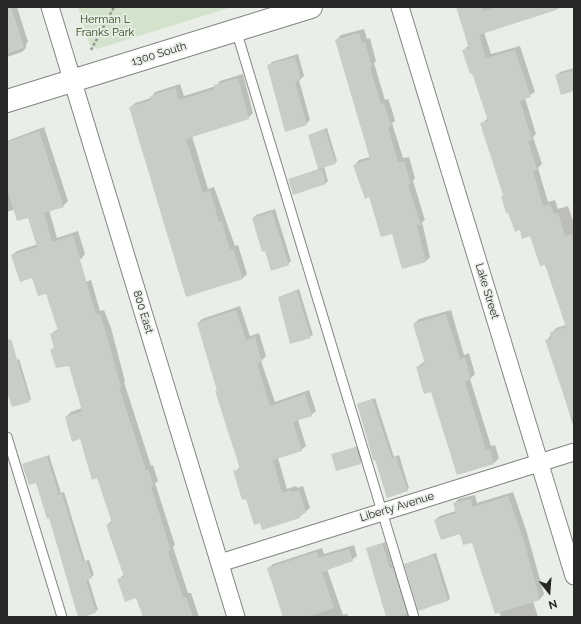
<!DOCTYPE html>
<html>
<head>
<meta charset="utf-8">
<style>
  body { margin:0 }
  #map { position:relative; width:581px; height:624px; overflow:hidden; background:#eaeee8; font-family:Raleway,sans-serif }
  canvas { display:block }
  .frame { position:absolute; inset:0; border:8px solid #282927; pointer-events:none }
  .north { position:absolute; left:529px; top:572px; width:40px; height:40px; -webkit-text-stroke:3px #eaeee8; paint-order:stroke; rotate:163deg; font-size:11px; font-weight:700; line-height:16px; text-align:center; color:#282927 }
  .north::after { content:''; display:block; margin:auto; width:14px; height:18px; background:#282927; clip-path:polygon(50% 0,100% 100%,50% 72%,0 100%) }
</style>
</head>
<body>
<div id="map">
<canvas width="581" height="624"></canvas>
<div class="frame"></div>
<div class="north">N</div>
</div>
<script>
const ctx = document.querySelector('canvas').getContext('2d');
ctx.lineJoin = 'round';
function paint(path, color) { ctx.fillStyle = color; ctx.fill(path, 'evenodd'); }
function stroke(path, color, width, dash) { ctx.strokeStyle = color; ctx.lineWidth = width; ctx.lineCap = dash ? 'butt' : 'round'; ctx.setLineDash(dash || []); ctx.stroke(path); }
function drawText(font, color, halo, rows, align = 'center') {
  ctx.font = font + ' Raleway,sans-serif'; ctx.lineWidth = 3.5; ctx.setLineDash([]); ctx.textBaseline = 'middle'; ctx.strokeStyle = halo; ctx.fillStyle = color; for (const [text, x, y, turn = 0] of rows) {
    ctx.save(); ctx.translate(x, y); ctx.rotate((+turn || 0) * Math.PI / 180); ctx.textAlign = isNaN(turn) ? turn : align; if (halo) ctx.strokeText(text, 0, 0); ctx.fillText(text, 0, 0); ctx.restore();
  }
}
const green = new Path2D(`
  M 78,7 L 232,7 L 97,49 L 90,45 Z`);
const shadow = new Path2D(`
  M 15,7 L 17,7 L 28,42 L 26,44 L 26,48 L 22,52 L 7,57 L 7,10 Z
  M 458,7 L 563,7 L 484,32 L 491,54 L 520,46 L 535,92 L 525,98 L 536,134 L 533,137 L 542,164 L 538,168 L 548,202 L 555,200 L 558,209 L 568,206 L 574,224 L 574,428 L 547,340 L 556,328 L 566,325 L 546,263 L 530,235 L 521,229 L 504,195 L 481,124 L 488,118 L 473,72 L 464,50 L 468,46 Z
  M 364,29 L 367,39 L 370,38 L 376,61 L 374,63 L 385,100 L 388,99 L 392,110 L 395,121 L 392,123 L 403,158 L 409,157 L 415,178 L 413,181 L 425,220 L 422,222 L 430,257 L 425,262 L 392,233 L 370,196 L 355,165 L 359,160 L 370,157 L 336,40 L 341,35 Z
  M 298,54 L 304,76 L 299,80 L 310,120 L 306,124 L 269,66 L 272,62 Z
  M 574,68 L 574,90 L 557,75 L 560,72 Z
  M 243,74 L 253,113 L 248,118 L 192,136 L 208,189 L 214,187 L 235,246 L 238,245 L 247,274 L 242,279 L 130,108 L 135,103 L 151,98 L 155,92 L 180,84 L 184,96 L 216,86 L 220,81 Z
  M 44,127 L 68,201 L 63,206 L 49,210 L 57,238 L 78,231 L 85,254 L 81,259 L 19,276 L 12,255 L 17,251 L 38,244 L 29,216 L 15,209 L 7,212 L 7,141 Z
  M 327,128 L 337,161 L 324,167 L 328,181 L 326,183 L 289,179 L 319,169 L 309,135 Z
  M 275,209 L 291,261 L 288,264 L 266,250 L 253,218 L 256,215 Z
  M 91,280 L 100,311 L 104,310 L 111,328 L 125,381 L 124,382 L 151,466 L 153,465 L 158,481 L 155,483 L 175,545 L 173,547 L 188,593 L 191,593 L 199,617 L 144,617 L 137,597 L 118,580 L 124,574 L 107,525 L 112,520 L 98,477 L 80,438 L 66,417 L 71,412 L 82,408 L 69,364 L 52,350 L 55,346 L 51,334 L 58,329 L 53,292 Z
  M 299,289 L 313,335 L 291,343 L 279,297 Z
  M 240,306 L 250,336 L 259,333 L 266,356 L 261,361 L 275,402 L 309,390 L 316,411 L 311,415 L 298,420 L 306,446 L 301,450 L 278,458 L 287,489 L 296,486 L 297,488 L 303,486 L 310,508 L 299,517 L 260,522 L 234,472 L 240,467 L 216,391 L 218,390 L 198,323 L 202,319 Z
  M 451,310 L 464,355 L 469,353 L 475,374 L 470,379 L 491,446 L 495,445 L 499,458 L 494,463 L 457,474 L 432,390 L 417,367 L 425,361 L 414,324 L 419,319 Z
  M 7,341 L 13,362 L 19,359 L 31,399 L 29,401 L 7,388 Z
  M 375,398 L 394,457 L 399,455 L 409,488 L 407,490 L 358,404 Z
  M 358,446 L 363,461 L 337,470 L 332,455 Z
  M 49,455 L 61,493 L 64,492 L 85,561 L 89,560 L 94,575 L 88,578 L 98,610 L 79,617 L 61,552 L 37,481 L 23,464 Z
  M 513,492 L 527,533 L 544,594 L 540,599 L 533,601 L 538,617 L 501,617 L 472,542 L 435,520 L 440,516 L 456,511 L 454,504 L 458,499 L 475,495 L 477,503 Z
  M 385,542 L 393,567 L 395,566 L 409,617 L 387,617 L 368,549 Z
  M 354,545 L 357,556 L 352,560 L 327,569 L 343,615 L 347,614 L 348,617 L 284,617 L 268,569 L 273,564 L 322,548 L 324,554 Z
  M 436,553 L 450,598 L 448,601 L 405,564 Z`);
const building = new Path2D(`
  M 7,7 L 11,7 L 24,47 L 7,54 Z
  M 456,7 L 481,7 L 483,11 L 496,7 L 556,7 L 556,10 L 479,35 L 486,58 L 515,50 L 531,97 L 520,101 L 532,140 L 528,141 L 537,170 L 533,171 L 543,206 L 550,204 L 554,214 L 558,213 L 565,236 L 571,234 L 574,244 L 574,417 L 571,417 L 545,340 L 551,338 L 550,332 L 566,327 L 545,265 L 540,266 L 530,236 L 522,239 L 520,230 L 515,232 L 508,213 L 506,213 L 501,196 L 503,195 L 480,123 L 488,121 L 472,73 L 470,74 L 462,50 L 469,48 Z
  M 359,33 L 362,43 L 365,42 L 372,67 L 370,68 L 381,104 L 384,103 L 388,116 L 391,126 L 388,127 L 398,162 L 404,161 L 411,184 L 408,185 L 421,225 L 417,226 L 426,262 L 402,269 L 392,234 L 381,237 L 369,197 L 365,199 L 353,165 L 370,159 L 335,40 Z
  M 295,57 L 301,80 L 295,82 L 307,125 L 285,132 L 267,65 Z
  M 574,70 L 574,91 L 561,95 L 555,75 Z
  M 238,78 L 249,119 L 186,139 L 203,193 L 210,191 L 219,222 L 222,221 L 230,250 L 233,249 L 243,279 L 186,297 L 129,107 L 151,100 L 150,96 L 175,88 L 179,100 L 215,89 L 214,85 Z
  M 325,130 L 336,164 L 318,169 L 308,135 Z
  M 39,131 L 64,207 L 44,213 L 52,242 L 73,235 L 96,315 L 100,314 L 106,333 L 121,387 L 119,387 L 146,470 L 148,469 L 154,486 L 151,487 L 171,551 L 168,551 L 183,598 L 186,597 L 193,617 L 143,617 L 136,598 L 125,602 L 117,579 L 124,577 L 106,525 L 112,523 L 97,478 L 92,480 L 80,439 L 72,442 L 65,417 L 82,411 L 69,366 L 56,368 L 50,350 L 54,348 L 50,334 L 58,331 L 46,294 L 38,296 L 32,278 L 20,282 L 11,255 L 37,247 L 28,218 L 17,221 L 7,189 L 7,142 Z
  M 322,169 L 326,184 L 293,195 L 288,179 Z
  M 272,212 L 289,265 L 271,271 L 265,251 L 262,252 L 252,218 Z
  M 297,291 L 311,338 L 290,344 L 278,297 Z
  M 236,310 L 246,340 L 255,337 L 262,362 L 257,363 L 270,406 L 305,394 L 312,416 L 293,422 L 302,451 L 273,460 L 282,493 L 291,490 L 292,492 L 299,490 L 306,513 L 299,515 L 300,518 L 262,530 L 260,523 L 254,525 L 246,499 L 242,500 L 233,471 L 240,469 L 215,391 L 217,391 L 197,323 Z
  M 446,314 L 460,359 L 465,357 L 471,380 L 465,381 L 486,450 L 490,449 L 494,464 L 457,475 L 431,392 L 424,394 L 416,367 L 425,364 L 413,324 Z
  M 11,339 L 30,402 L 12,407 L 7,392 L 7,340 Z
  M 372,399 L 392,458 L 396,457 L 408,491 L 387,498 L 375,460 L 373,460 L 357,404 Z
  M 356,447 L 361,464 L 336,471 L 331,454 Z
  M 47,456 L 59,495 L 62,494 L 83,562 L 87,561 L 92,578 L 86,580 L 96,613 L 83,617 L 78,617 L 49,518 L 47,519 L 36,483 L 29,485 L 22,464 Z
  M 508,496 L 523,538 L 540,600 L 495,614 L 472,543 L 463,545 L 460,534 L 441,540 L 434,520 L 456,513 L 453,503 L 470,499 L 473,507 Z
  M 382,543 L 390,568 L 393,568 L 407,614 L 397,617 L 386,617 L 366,548 Z
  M 349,549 L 353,561 L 322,572 L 334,608 L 307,617 L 283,617 L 267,568 L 317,552 L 319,558 Z
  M 434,555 L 448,601 L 418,611 L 404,564 Z`);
const path = new Path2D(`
  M 91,50 L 114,7`);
const lane = new Path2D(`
  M 236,30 L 414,617
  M 7,437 L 62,617`);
const street = new Path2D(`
  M 50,7 L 236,617
  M 400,7 L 574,576
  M 220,563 L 574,452`);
const secondary = new Path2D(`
  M 7,101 L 311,7`);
const parkNames = [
  ["Herman L",105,20],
  ["Franks Park",105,33]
];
const streetNames = [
  ["1300 South",159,54,-17],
  ["Lake Street",487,291,73],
  ["800 East",143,312,73],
  ["Liberty Avenue",397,507,-17]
];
paint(green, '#d3e3cb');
paint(shadow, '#0003');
paint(building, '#c9cdc7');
stroke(lane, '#818580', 11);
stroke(street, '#818580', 19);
stroke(secondary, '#818580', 24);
stroke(path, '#969995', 2.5, [3, 2]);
stroke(lane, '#fff', 9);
stroke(street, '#fff', 17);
stroke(secondary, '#fff', 22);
drawText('11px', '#274613', '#eaeee8', parkNames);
drawText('11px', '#282927', '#eaeee8', streetNames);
</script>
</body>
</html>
